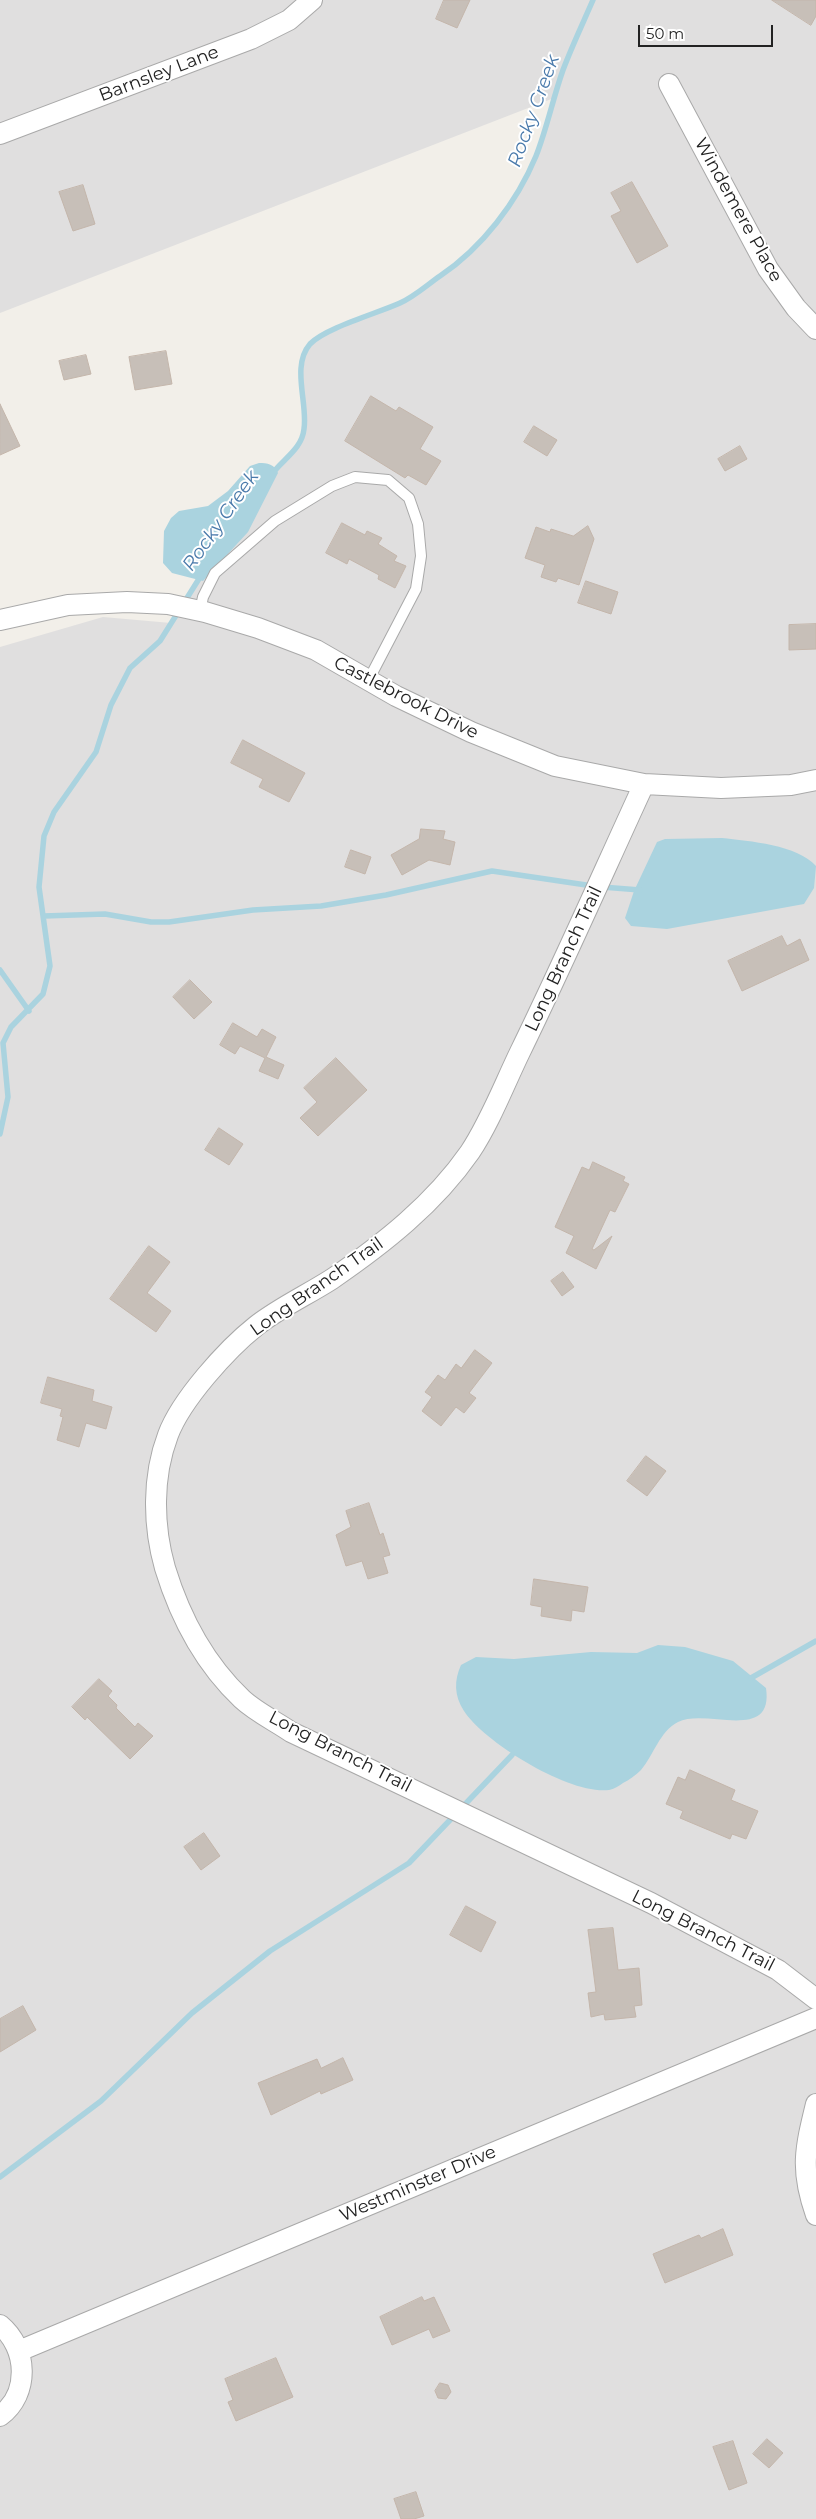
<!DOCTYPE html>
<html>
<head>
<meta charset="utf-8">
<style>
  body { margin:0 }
  #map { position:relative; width:816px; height:2519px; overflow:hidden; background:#f2efe9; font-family:Montserrat,sans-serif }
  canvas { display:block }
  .scale { position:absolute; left:638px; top:25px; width:135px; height:22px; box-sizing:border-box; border:2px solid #222; border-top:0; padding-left:6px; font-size:15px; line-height:18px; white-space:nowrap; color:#222; -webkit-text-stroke:4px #fff; paint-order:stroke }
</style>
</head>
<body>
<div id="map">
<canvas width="816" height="2519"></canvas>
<div class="scale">50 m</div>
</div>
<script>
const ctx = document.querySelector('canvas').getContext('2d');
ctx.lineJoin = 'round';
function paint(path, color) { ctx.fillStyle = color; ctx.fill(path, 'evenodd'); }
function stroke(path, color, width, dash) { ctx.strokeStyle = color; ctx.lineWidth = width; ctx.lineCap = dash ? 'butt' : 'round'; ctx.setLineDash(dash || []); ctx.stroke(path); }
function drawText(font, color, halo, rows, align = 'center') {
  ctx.font = font + ' Montserrat,sans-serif'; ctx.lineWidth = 4; ctx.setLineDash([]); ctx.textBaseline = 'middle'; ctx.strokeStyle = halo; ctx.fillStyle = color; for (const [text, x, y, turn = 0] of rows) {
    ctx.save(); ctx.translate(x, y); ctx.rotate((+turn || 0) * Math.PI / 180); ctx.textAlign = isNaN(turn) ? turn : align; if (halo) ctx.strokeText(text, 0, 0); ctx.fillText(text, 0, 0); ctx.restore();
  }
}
const residential = new Path2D(`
  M 0,0 L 816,0 L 816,2519 L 0,2519 L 0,647 L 103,617 L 171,623 L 196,579 L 273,473 L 297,448 L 304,430 L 302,370 L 304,355 L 311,343 L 332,331 L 402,302 L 456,265 L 483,239 L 525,179 L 536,156 L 554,98 L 0,313 Z`);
const water = new Path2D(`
  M 259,463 C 267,463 275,464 278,473 L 248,532 L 203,581 L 172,573 L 163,563 L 164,531 L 171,518 L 179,511 L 208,506 L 228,491 L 250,466 Z
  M 722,838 C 749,841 798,845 816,866 L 814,888 L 804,904 L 667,929 L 631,926 L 625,918 L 634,891 L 657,842 L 665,839 Z
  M 658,1645 L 685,1647 L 733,1661 L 766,1688 C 774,1743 706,1708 678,1722 C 659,1732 654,1755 641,1770 C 636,1775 629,1780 623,1783 C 619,1786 614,1789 609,1790 C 570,1795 485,1743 464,1711 C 454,1696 454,1680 461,1665 L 476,1657 L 514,1659 L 591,1652 L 637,1653 Z`);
const stream = new Path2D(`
  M 272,474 C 283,459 302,449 304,429 C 308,403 291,366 310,344 C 325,328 378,313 400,303 C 414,297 427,285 440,276 C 482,248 517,202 536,156 C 547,128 553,98 563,70 C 572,46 583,23 593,0
  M 602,887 L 640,890
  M 44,916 L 105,914 L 151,922 L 169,922 L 253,910 L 321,906 L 386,895 L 492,871 L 593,886
  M 0,970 L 29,1011
  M 0,1134 L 8,1097 L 3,1043 L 11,1027 L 43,994 L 50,966 L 39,887 L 44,836 L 54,812 L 96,752 L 111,705 L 130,668 L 160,641 L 202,574
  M 751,1678 L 816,1641
  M 0,2177 L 101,2101 L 192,2013 L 270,1951 L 409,1863 L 512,1755`);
const building = new Path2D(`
  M 444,0 L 470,0 L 457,28 L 436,19 Z
  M 772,0 L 816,0 L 816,16 L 811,25 Z
  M 632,182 L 668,246 L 637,263 L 611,216 L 621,211 L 611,193 Z
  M 83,185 L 95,224 L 73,231 L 59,192 Z
  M 166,351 L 172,384 L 135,390 L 129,357 Z
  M 86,355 L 91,374 L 64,380 L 59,361 Z
  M 371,396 L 396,411 L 399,407 L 433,427 L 420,449 L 441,461 L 426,485 L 408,475 L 405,478 L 345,441 Z
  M 0,404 L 20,446 L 0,455 Z
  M 534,426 L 557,440 L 547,456 L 524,442 Z
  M 740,446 L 747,459 L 725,471 L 718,459 Z
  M 342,523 L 365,535 L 367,531 L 382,538 L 378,544 L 397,556 L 394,561 L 406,566 L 395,588 L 378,579 L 379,575 L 349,559 L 347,564 L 326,553 Z
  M 588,526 L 594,539 L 579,585 L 558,578 L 556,582 L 541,577 L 545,565 L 525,558 L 536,527 L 550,532 L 551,529 L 573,536 Z
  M 586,581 L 618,592 L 611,614 L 578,603 Z
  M 816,624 L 816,649 L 789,650 L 789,625 Z
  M 243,740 L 305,773 L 289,802 L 259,787 L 263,779 L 231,763 Z
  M 421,829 L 445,831 L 443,839 L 455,842 L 450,865 L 429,860 L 402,875 L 391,855 L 419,839 Z
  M 351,850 L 371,857 L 365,874 L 345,867 Z
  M 782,936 L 787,946 L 800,939 L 809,960 L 742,991 L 728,961 Z
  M 190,980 L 212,1002 L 194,1019 L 173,997 Z
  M 233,1023 L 257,1037 L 262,1029 L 276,1037 L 266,1057 L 284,1065 L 278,1079 L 259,1071 L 265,1058 L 240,1046 L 235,1054 L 220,1045 Z
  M 336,1058 L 367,1090 L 318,1136 L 300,1118 L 317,1102 L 304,1088 Z
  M 219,1128 L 243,1144 L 229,1165 L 205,1150 Z
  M 593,1162 L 625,1177 L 623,1181 L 629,1184 L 615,1212 L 610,1210 L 592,1249 L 594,1250 L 612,1236 L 596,1269 L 566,1253 L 574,1236 L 555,1227 L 582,1167 L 589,1170 Z
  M 149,1246 L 170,1262 L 147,1293 L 171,1311 L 156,1332 L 110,1299 Z
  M 563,1272 L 574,1287 L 562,1296 L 551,1281 Z
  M 475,1350 L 492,1363 L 469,1393 L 476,1398 L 464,1413 L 456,1407 L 441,1426 L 422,1411 L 432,1397 L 425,1392 L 438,1375 L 445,1380 L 456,1364 L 461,1368 Z
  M 48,1377 L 94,1390 L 92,1401 L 112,1407 L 106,1429 L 86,1423 L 79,1447 L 57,1440 L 63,1417 L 60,1416 L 62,1409 L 41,1403 Z
  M 646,1456 L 666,1471 L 647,1496 L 627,1481 Z
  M 369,1503 L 380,1535 L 383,1533 L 390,1555 L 383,1557 L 388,1573 L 368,1579 L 362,1561 L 346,1566 L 336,1535 L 351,1527 L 346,1511 Z
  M 534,1579 L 588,1587 L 584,1612 L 572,1610 L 571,1621 L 541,1616 L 542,1607 L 531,1605 Z
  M 99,1679 L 112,1691 L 108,1696 L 117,1705 L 116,1708 L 135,1727 L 138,1723 L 153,1736 L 130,1759 L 87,1717 L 85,1720 L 72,1707 Z
  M 690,1770 L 735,1790 L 731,1800 L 758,1811 L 746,1839 L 732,1834 L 730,1839 L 680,1818 L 683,1811 L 666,1804 L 678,1777 L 685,1780 Z
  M 204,1833 L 220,1856 L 201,1870 L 184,1847 Z
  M 466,1906 L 496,1922 L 481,1952 L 450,1935 Z
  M 613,1928 L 618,1970 L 639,1968 L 642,2005 L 634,2006 L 636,2017 L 605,2020 L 604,2014 L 591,2017 L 588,1993 L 596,1992 L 588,1930 Z
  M 23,2006 L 36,2030 L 0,2052 L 0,2019 Z
  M 343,2058 L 353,2080 L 321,2094 L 320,2091 L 271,2115 L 258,2083 L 317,2059 L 321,2068 Z
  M 723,2229 L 733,2255 L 665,2283 L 653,2254 L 699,2235 L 701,2238 Z
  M 422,2297 L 424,2301 L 434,2297 L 450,2331 L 433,2338 L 429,2329 L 392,2345 L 380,2317 Z
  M 276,2358 L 293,2397 L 236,2421 L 228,2402 L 233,2400 L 225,2379 Z
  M 440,2383 L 448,2385 L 451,2392 L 446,2399 L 438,2398 L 435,2391 Z
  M 767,2439 L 783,2453 L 769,2468 L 753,2454 Z
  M 733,2441 L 747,2483 L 729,2490 L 713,2447 Z
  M 416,2492 L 424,2516 L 414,2519 L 401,2519 L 394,2499 Z`);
const lane = new Path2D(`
  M 200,611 L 203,597 L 215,573 L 275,521 L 332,486 L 355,477 L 388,480 L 409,498 L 418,524 L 421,556 L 416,589 L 368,681`);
const street = new Path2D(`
  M 669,84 L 768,269 L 796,308 L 816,329
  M 0,134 L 251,39 L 289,20 L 312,0
  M 0,620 L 68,605 L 127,602 L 168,604 L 205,612 L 258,628 L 316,650 L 396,696 L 471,732 L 555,766 L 644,784 L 721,788 L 791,785 L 816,780
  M 644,784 C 603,873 563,964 520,1052 C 504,1085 490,1122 470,1152 C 434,1204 383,1244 332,1279 C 307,1295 279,1308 256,1326 C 227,1349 181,1400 168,1435 C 152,1477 153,1526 165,1568 C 180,1617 205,1664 242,1699 C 256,1712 275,1721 291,1732 L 651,1903 L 778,1970 L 816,1999
  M 816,2104 C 805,2149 800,2170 816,2215
  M 0,2325 C 28,2348 30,2394 0,2416
  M 19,2351 L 816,2018`);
const streetNames = [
  ["Barnsley Lane",159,74,-21],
  ["Windemere Place",738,210,61],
  ["Castlebrook Drive",406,698,27],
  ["Long Branch Trail",564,959,-65],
  ["Long Branch Trail",317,1287,-35],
  ["Long Branch Trail",340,1752,27],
  ["Long Branch Trail",703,1931,27],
  ["Westminster Drive",418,2184,-23]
];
const waterNames = [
  ["Rocky Creek",534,111,-70],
  ["Rocky Creek",221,521,-55]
];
paint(residential, '#e0dfdf');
paint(water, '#aad3df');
stroke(stream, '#aad3df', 5.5);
paint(building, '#c7bfb8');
stroke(building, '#c4b6ab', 1);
stroke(lane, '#a9a9a9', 12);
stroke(street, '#a9a9a9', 22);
stroke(lane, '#fff', 10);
stroke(street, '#fff', 20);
drawText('18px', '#222', '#fff', streetNames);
drawText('italic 19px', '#4a7aab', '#fff', waterNames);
</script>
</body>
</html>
